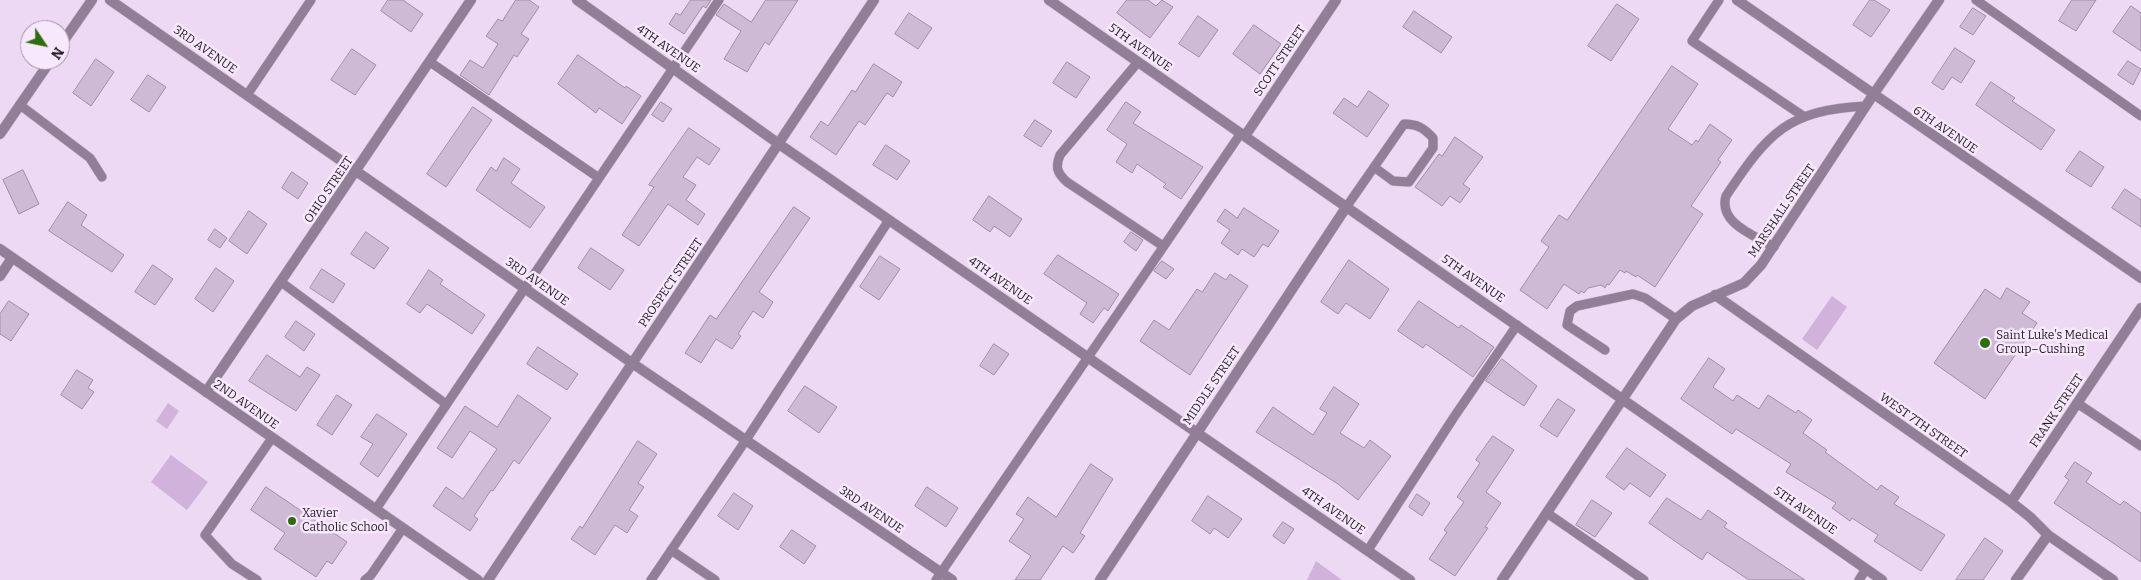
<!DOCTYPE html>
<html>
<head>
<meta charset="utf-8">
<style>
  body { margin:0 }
  #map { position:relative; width:2141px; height:580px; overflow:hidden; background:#edd9f3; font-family:Bitter,serif }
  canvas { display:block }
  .north { position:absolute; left:20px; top:20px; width:50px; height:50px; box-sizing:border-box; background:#f8e8fd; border:1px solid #a396a7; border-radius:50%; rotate:124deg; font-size:14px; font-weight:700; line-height:20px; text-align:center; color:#231c25 }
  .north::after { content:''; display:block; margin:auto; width:18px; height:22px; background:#2c6f09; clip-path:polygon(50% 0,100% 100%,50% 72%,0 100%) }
</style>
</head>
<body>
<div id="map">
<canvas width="2141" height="580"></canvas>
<div class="north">N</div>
</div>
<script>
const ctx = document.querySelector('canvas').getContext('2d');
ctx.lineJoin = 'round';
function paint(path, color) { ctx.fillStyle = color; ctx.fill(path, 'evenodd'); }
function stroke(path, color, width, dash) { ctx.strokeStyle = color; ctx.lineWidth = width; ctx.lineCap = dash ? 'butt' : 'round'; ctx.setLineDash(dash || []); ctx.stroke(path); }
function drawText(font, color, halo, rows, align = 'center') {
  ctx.font = font + ' Bitter,serif'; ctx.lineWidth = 5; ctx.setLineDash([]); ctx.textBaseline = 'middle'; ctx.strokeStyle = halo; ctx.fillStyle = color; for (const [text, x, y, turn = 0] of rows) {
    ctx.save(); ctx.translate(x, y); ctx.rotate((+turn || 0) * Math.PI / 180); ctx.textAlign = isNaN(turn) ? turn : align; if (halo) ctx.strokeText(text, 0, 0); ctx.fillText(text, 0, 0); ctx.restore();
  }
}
const green = new Path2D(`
  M 1832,296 L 1847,307 L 1817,350 L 1802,339 Z
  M 168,403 L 179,411 L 167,429 L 156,421 Z
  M 171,455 L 208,482 L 187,510 L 151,482 Z
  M 1316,561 L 1342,580 L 1307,580 Z`);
const building = new Path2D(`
  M 388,0 L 403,0 L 423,14 L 411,32 L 381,11 Z
  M 516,0 L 529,0 L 539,7 L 521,34 L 529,39 L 517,57 L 514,55 L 489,95 L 460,75 L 470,60 L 483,68 L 498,44 L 486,36 L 498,19 L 502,21 Z
  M 691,0 L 711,0 L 706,8 L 703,6 L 684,34 L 669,24 L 676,13 L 680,15 Z
  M 766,0 L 798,0 L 769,45 L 765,42 L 747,72 L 724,59 L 741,31 L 716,15 L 724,4 L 751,22 Z
  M 1127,0 L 1148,0 L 1156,6 L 1162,0 L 1173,7 L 1150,38 L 1117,13 Z
  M 1870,0 L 1874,0 L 1890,10 L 1871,37 L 1853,25 Z
  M 2072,0 L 2096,0 L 2076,31 L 2059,21 Z
  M 1617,4 L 1639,19 L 1611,61 L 1588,46 Z
  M 2131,6 L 2141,13 L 2141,51 L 2113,32 Z
  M 1973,8 L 1986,16 L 1973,35 L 1960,27 Z
  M 1414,11 L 1452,37 L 1441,53 L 1403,27 Z
  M 909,13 L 932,28 L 918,49 L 895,34 Z
  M 1198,16 L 1218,30 L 1199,57 L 1179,44 Z
  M 1254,25 L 1281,44 L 1260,74 L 1233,54 Z
  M 1955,48 L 1975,61 L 1961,83 L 1952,77 L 1943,90 L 1932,83 Z
  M 352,49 L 376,65 L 355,95 L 331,80 Z
  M 578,55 L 625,88 L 626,86 L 641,96 L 622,124 L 599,108 L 596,113 L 558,84 Z
  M 96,59 L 114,72 L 91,106 L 73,93 Z
  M 2128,61 L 2141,69 L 2133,85 L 2118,75 Z
  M 1067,62 L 1090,77 L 1076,98 L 1053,83 Z
  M 874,64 L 902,82 L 893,97 L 887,93 L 865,125 L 859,121 L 836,155 L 810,137 L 821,121 L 828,126 L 852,90 L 855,92 Z
  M 1672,66 L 1698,84 L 1668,129 L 1692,145 L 1696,140 L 1698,142 L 1710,124 L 1732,140 L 1718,160 L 1721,162 L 1691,206 L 1703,214 L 1655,287 L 1637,275 L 1636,277 L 1626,271 L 1625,273 L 1620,270 L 1609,285 L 1607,284 L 1605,288 L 1601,285 L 1588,288 L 1584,293 L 1581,291 L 1579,294 L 1564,284 L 1547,309 L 1520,290 L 1549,247 L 1541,241 L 1559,215 L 1567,220 Z
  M 148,75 L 166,87 L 149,112 L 131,100 Z
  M 1991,82 L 2015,98 L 2012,101 L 2055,130 L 2041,150 L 1976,105 Z
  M 1369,91 L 1389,105 L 1367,137 L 1333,113 L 1344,98 L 1357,107 Z
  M 661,102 L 672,109 L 663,122 L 652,115 Z
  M 1126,102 L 1141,112 L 1133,123 L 1203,167 L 1181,199 L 1163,187 L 1166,184 L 1137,164 L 1132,173 L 1116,162 L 1127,144 L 1107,130 Z
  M 473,107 L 492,120 L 446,187 L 427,174 Z
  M 1035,120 L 1052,131 L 1041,147 L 1024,136 Z
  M 689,128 L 720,149 L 709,165 L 697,157 L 683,177 L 696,185 L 686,200 L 705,214 L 698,225 L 668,204 L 639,246 L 622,235 L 654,187 L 649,185 Z
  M 1455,137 L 1483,157 L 1463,184 L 1470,189 L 1460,203 L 1450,196 L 1442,206 L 1415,187 L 1439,154 L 1442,156 Z
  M 886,145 L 910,161 L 897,180 L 873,165 Z
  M 2080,151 L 2104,167 L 2091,187 L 2066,171 Z
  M 504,158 L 520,169 L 511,183 L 545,207 L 530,228 L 476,190 L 491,167 L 496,171 Z
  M 23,170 L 39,204 L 19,214 L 3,180 Z
  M 292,172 L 308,183 L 298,199 L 282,188 Z
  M 2125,189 L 2141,200 L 2141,227 L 2112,208 Z
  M 989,196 L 1022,219 L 1010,237 L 994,226 L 990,232 L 973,220 Z
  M 68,202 L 87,215 L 81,225 L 124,255 L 112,272 L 49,231 Z
  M 794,207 L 810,218 L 759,292 L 773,302 L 763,318 L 753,311 L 738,334 L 741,336 L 732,349 L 716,339 L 701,363 L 685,353 L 710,315 L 716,319 Z
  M 1244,208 L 1279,231 L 1268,247 L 1263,244 L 1254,257 L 1242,249 L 1238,255 L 1221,243 L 1230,230 L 1217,221 L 1225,209 L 1237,218 Z
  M 249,211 L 267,224 L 247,254 L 229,241 Z
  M 215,229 L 227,238 L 220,248 L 208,240 Z
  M 366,232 L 389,248 L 374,269 L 351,254 Z
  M 1131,232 L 1143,240 L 1136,251 L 1124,242 Z
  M 591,248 L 624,270 L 610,290 L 578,268 Z
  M 1058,255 L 1119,294 L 1108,311 L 1104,308 L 1093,323 L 1080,314 L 1087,303 L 1044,274 Z
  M 880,256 L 900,269 L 879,300 L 860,287 Z
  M 1349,260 L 1389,289 L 1370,319 L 1346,303 L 1338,314 L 1321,302 Z
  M 1162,261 L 1174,269 L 1166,279 L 1154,271 Z
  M 153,265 L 173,279 L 155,305 L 135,292 Z
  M 216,268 L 234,281 L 213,312 L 195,299 Z
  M 322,269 L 345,284 L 333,303 L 310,288 Z
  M 429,270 L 443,280 L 440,284 L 485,315 L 472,334 L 427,304 L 420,313 L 407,304 Z
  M 1215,273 L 1226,280 L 1230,274 L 1248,286 L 1190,375 L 1140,341 L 1154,320 L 1169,330 L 1197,289 L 1202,292 Z
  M 2007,288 L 2030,302 L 2022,313 L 2037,323 L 1985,399 L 1934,363 L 1985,289 L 2000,299 Z
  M 9,301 L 29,314 L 11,341 L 0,334 L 0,314 Z
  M 1419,301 L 1459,328 L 1461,325 L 1494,347 L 1473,377 L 1426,344 L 1423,348 L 1398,331 Z
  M 296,321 L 315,334 L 304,351 L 285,337 Z
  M 994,344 L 1009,354 L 994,375 L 980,366 Z
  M 538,347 L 578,374 L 567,390 L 527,364 Z
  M 267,355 L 300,377 L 307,367 L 320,375 L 296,411 L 249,381 Z
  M 1709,358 L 1725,369 L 1713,387 L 1733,401 L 1737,395 L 1759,409 L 1768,395 L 1796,413 L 1798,410 L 1812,420 L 1803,433 L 1827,450 L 1825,452 L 1877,490 L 1881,485 L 1899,497 L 1894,504 L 1945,535 L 1921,571 L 1874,541 L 1878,535 L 1852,518 L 1850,521 L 1832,508 L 1836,503 L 1786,472 L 1791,464 L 1736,429 L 1732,434 L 1681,399 Z
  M 1502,359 L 1537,386 L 1524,406 L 1486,381 Z
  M 77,370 L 93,380 L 88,388 L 94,392 L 82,409 L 61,395 Z
  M 805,386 L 837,407 L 819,433 L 788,411 Z
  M 1334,387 L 1359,404 L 1340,433 L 1364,448 L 1370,440 L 1391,456 L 1358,500 L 1338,484 L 1256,432 L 1273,407 L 1313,435 L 1327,413 L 1320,409 Z
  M 337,395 L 352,405 L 332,435 L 317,425 Z
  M 518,395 L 551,418 L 519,464 L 514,460 L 493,491 L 491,490 L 474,516 L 478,519 L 470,531 L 433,506 L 446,487 L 463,499 L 497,449 L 470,431 L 452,458 L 437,448 L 465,406 L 497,427 Z
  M 1558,399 L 1575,410 L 1557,437 L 1540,426 Z
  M 377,414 L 407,434 L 378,477 L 360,464 L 373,444 L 361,437 Z
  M 1493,436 L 1514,450 L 1486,492 L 1501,503 L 1485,527 L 1488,528 L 1455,576 L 1429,559 L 1447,532 L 1444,530 L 1464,502 L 1457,497 L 1480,463 L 1476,460 Z
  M 638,441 L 657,454 L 638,483 L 644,487 L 629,510 L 638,516 L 627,533 L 615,525 L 595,555 L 571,539 L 580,526 L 582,528 Z
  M 1627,448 L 1666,475 L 1650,497 L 1630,483 L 1624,490 L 1606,477 Z
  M 2075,462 L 2092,473 L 2086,482 L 2120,505 L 2124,501 L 2141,513 L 2141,562 L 2054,503 L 2069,480 L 2065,477 Z
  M 1091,464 L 1113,479 L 1080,533 L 1085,536 L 1073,553 L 1063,546 L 1040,580 L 1015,580 L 1031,556 L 1009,541 L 1024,519 L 1016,514 L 1028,497 L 1056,517 Z
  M 266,487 L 347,542 L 332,564 L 327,561 L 316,577 L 274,549 L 285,533 L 251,510 Z
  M 927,487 L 958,508 L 946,527 L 915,506 Z
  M 734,493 L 753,506 L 738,530 L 718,516 Z
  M 1417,494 L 1430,503 L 1422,516 L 1409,507 Z
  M 1208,496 L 1242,519 L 1228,538 L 1214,528 L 1210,534 L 1192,521 Z
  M 1667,498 L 1701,520 L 1708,510 L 1727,523 L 1724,527 L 1805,580 L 1749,580 L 1707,552 L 1702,560 L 1649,523 Z
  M 1592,500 L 1612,513 L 1595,537 L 1576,525 Z
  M 1283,522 L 1294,529 L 1284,544 L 1273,536 Z
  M 792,530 L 816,546 L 804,564 L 780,547 Z
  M 1985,538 L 2003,551 L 1983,580 L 1956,580 Z`);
const service = new Path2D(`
  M 1719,0 L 1692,41 L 1803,116
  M 1976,0 L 2141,116
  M 430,62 L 599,178
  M 1138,62 L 1060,155 C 1055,167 1057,173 1067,182 L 1163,246
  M 247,95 L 311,0
  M 20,105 L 90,158 L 102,177
  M 1347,206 L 1404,124 C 1417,124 1424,128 1433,138 L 1433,148 L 1409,182 L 1393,181 L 1374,167
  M 1774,247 C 1754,235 1718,223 1726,196 C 1768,133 1787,110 1866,106
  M 281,282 L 446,404
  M 1605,350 L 1567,325 L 1570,311 L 1577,306 L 1633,294 L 1645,298 L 1676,319
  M 2077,403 L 2141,446
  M 376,509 L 719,0
  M 1547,513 L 1644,580
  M 671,550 L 715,580
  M 1368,550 L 1454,417 L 1517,325
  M 257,580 L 232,564 L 205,535 L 272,438
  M 365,580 L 371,575 L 403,528
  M 651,580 L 746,440 L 889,220
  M 936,580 L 1241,133
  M 1859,580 L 1866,569`);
const minor = new Path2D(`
  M 110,0 L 632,363 L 952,580
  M 577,0 L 779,144 L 1410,580
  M 1049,0 L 1882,580
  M 1737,0 L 2141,278
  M 60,46 L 92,0
  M 0,134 L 51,60
  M 1245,136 L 1336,0
  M 0,276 L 12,258
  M 1715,295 L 2011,502 L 2030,517 L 2048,535 L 2113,580
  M 2011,502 L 2141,308
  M 488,580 L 874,0
  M 1100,580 L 1347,206
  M 1502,580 L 1676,319 L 1692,306 L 1744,283 L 1761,265 L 1873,95 L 1939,0
  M 2016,580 L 2048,535`);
const tertiary = new Path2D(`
  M 0,249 L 478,580
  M 206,392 L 471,0`);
const markers = [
  [1985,343,6,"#2c6f09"],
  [292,521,5,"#2c6f09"]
];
const streetNames = [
  ["5TH AVENUE",1140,48,35],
  ["4TH AVENUE",668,49,35],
  ["3RD AVENUE",205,50,35],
  ["SCOTT STREET",1280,61,-56],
  ["6TH AVENUE",1945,130,34],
  ["OHIO STREET",329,190,-56],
  ["MARSHALL STREET",1782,211,-56],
  ["5TH AVENUE",1473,279,35],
  ["4TH AVENUE",1000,281,35],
  ["3RD AVENUE",537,282,35],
  ["PROSPECT STREET",671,283,-56],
  ["MIDDLE STREET",1212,386,-56],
  ["2ND AVENUE",246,405,35],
  ["FRANK STREET",2057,411,-56],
  ["WEST 7TH STREET",1923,426,35],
  ["3RD AVENUE",871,510,34],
  ["4TH AVENUE",1333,511,35],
  ["5TH AVENUE",1805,511,35]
];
const poiNames = [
  ["Saint Luke's Medical",1996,336],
  ["Group–Cushing",1996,350],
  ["Xavier",302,514],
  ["Catholic School",302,528]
];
paint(green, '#d1b2db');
paint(building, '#cebad4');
stroke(building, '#a08da5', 1);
stroke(service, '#c9b7ce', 10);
stroke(minor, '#c9b7ce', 11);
stroke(tertiary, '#c9b7ce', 11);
stroke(service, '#917f97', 9);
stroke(minor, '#917f97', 10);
stroke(tertiary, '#917f97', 10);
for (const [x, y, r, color] of markers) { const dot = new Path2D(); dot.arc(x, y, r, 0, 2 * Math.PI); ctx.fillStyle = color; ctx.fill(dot); stroke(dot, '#f8e8fd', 2); }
drawText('12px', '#231c25', '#f8e8fd', streetNames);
drawText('12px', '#231c25', '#f8e8fd', poiNames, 'left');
</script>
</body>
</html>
